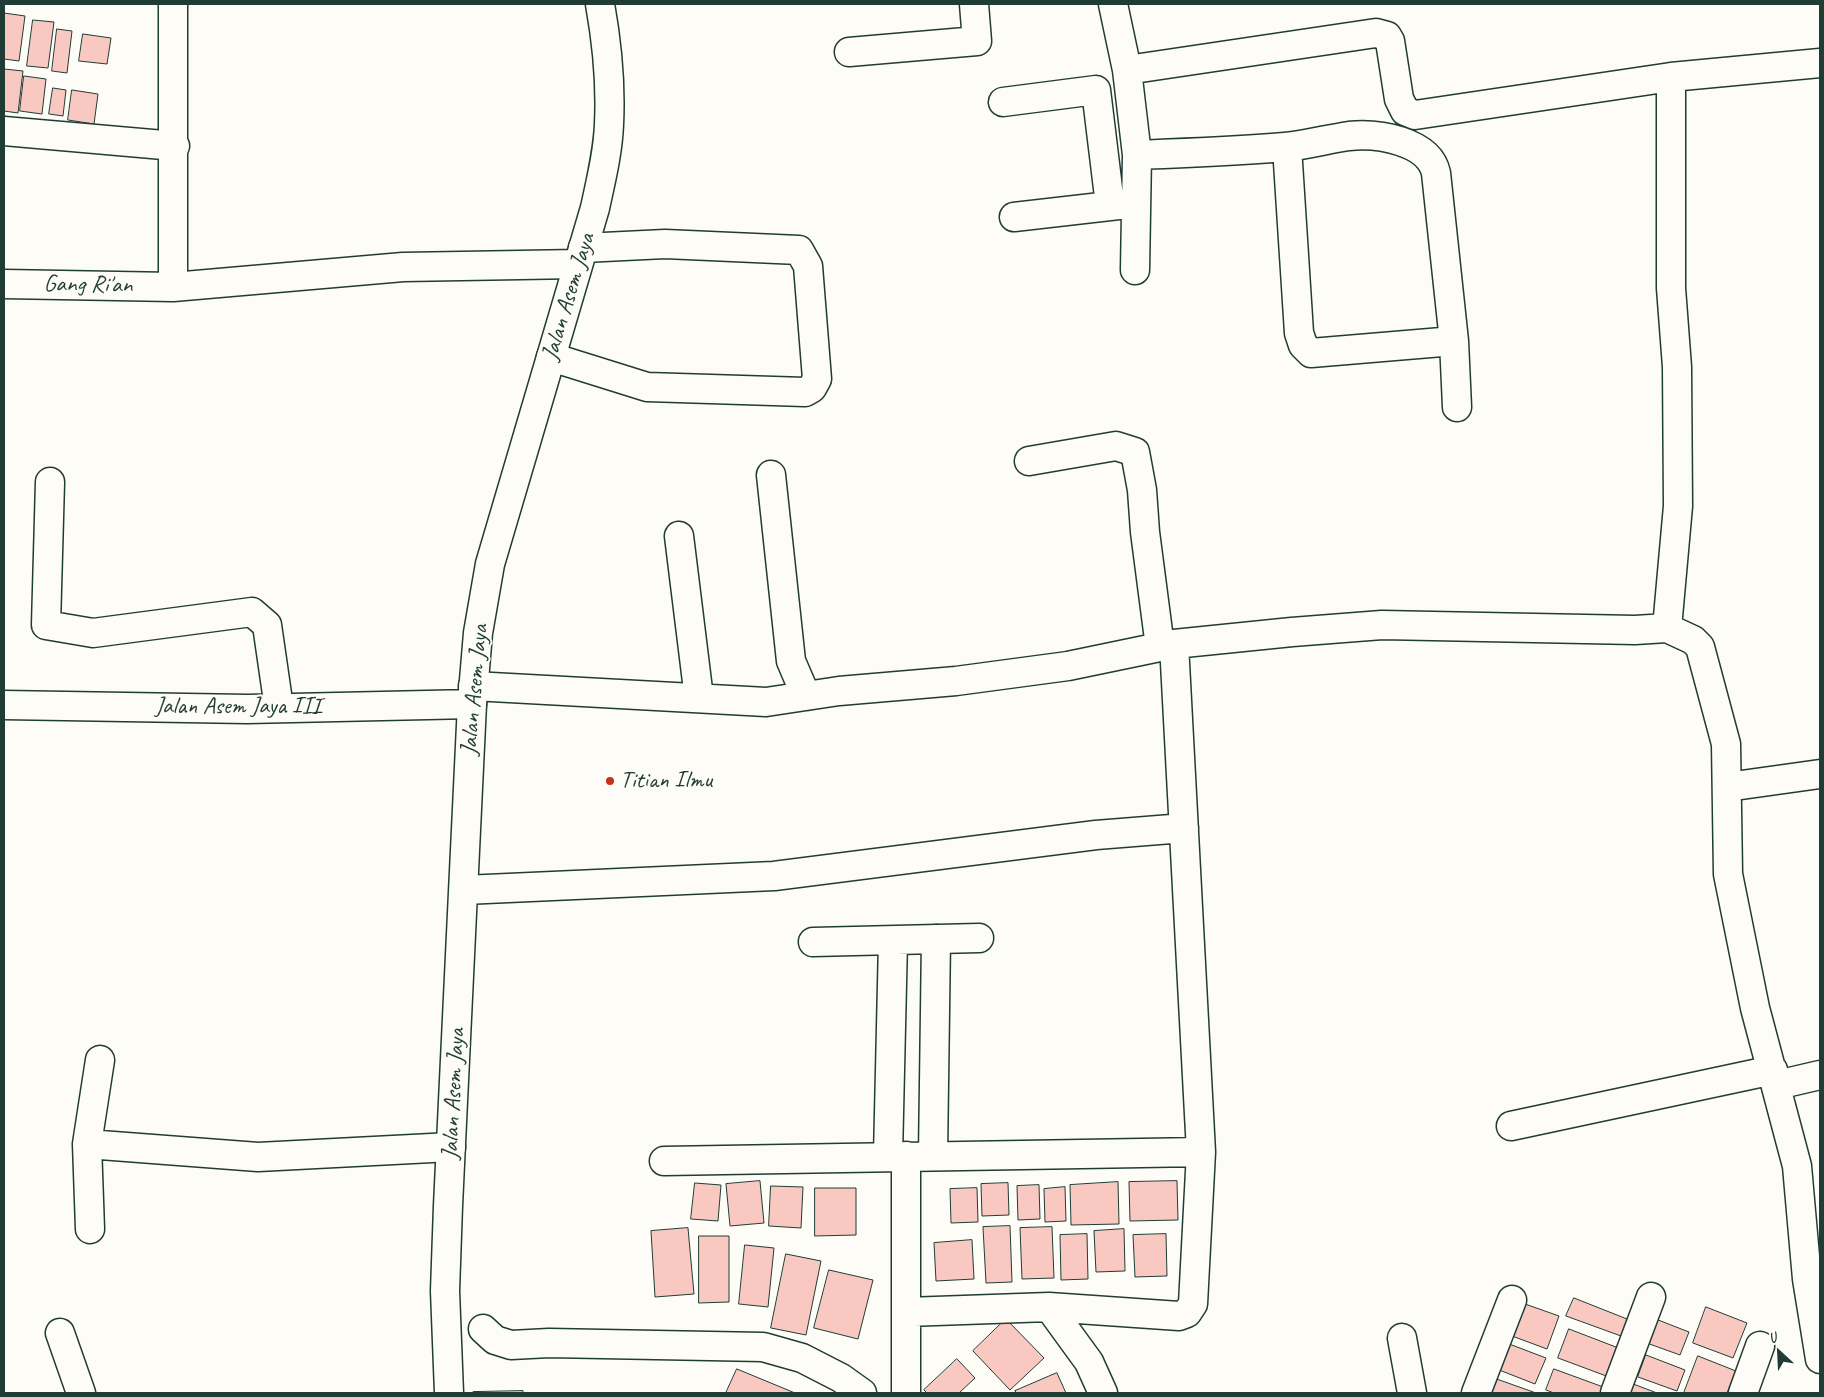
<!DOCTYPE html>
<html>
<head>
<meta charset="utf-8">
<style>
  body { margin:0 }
  #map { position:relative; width:1824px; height:1397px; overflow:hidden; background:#fdfcf7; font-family:Caveat,sans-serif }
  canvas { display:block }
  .frame { position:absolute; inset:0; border:5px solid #1f3d34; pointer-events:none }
  .north { position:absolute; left:1754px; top:1327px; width:50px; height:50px; -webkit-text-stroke:4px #fdfcf7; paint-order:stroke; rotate:335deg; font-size:14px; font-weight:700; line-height:20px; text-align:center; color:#1f3d34 }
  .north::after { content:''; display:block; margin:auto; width:18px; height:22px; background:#1f3d34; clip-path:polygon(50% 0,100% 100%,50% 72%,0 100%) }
</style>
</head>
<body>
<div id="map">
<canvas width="1824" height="1397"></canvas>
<div class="frame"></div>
<div class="north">U</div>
</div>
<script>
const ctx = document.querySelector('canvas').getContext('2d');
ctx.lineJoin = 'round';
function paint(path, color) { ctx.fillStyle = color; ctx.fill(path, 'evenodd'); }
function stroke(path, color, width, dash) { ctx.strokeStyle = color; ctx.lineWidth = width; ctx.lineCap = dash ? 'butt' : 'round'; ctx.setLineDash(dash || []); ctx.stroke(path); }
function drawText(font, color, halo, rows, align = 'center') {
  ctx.font = font + ' Caveat,sans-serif'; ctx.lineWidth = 4; ctx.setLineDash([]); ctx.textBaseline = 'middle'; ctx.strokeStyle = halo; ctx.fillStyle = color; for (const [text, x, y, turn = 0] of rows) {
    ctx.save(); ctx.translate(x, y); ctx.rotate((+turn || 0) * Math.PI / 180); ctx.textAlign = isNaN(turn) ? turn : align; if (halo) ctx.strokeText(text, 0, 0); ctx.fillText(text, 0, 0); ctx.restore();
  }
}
const building = new Path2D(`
  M 4,13 L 25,16 L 19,61 L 4,59 Z
  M 33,20 L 54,22 L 48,68 L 27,66 Z
  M 57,29 L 72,31 L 67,73 L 52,71 Z
  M 83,34 L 111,38 L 107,64 L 79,61 Z
  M 4,69 L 23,71 L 18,113 L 4,111 Z
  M 24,76 L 46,79 L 42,114 L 20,111 Z
  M 53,88 L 66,90 L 63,116 L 49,114 Z
  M 72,90 L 98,94 L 94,124 L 68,120 Z
  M 760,1181 L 764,1223 L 730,1226 L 726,1184 Z
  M 1177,1181 L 1178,1220 L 1130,1221 L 1129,1182 Z
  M 1118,1182 L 1119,1224 L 1071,1225 L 1070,1185 Z
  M 695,1183 L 721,1185 L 718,1221 L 691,1219 Z
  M 1008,1183 L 1009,1215 L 982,1216 L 981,1184 Z
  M 1039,1185 L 1040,1219 L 1018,1220 L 1017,1186 Z
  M 771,1186 L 803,1187 L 801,1228 L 769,1226 Z
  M 1065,1187 L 1066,1221 L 1045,1222 L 1044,1189 Z
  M 815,1188 L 856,1188 L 856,1235 L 815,1236 Z
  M 977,1188 L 978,1222 L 951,1223 L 950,1189 Z
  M 1010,1226 L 1012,1282 L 986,1283 L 983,1227 Z
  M 1052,1227 L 1054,1278 L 1022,1279 L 1020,1228 Z
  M 688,1228 L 694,1294 L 655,1297 L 651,1231 Z
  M 1124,1229 L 1125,1271 L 1096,1272 L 1094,1231 Z
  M 1087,1234 L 1088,1279 L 1061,1280 L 1060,1235 Z
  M 1166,1234 L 1167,1276 L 1135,1277 L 1133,1235 Z
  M 699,1236 L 729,1236 L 729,1302 L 699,1303 Z
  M 972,1240 L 974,1279 L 936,1281 L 934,1243 Z
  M 745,1245 L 774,1248 L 768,1307 L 739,1304 Z
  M 786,1254 L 821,1261 L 806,1335 L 771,1328 Z
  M 829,1270 L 873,1280 L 858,1339 L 814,1328 Z
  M 1574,1298 L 1627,1319 L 1621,1336 L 1566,1316 Z
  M 1525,1304 L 1559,1316 L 1547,1349 L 1512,1336 Z
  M 1706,1307 L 1747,1323 L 1733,1358 L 1693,1343 Z
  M 1653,1318 L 1689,1332 L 1680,1355 L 1644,1342 Z
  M 1006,1319 L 1044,1358 L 1010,1390 L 973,1351 Z
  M 1569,1329 L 1621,1349 L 1609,1377 L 1558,1358 Z
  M 1504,1342 L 1546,1358 L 1535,1384 L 1494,1368 Z
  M 1646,1355 L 1685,1370 L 1677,1391 L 1638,1377 Z
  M 1698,1356 L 1736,1371 L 1727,1393 L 1684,1393 Z
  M 957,1359 L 975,1378 L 959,1393 L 927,1393 L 924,1390 Z
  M 737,1369 L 795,1393 L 726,1393 Z
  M 1554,1369 L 1606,1388 L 1605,1393 L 1554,1393 L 1546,1390 Z
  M 1057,1373 L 1066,1393 L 1017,1393 L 1015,1391 Z
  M 1491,1377 L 1536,1393 L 1485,1393 Z
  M 1628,1382 L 1657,1393 L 1624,1393 Z
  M 523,1391 L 523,1393 L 473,1393 L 473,1392 Z`);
const street = new Path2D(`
  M 173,4 L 173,287 L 403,267 L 578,264
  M 1113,4 L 1127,70 L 1137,155 C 1186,153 1236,151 1285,147 C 1307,145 1328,139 1349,136 C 1378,133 1429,141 1436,173 L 1454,341 L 1311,353 L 1303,345 L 1299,333 L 1287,147
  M 849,52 L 977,41 L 974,4
  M 1127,70 L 1376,33 L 1387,36 L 1390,41 L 1399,99 L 1405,111 L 1415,115 L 1671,77 L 1820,63
  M 1003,102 L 1096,90 L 1110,205
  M 4,131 L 175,146
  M 1014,217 L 1136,203
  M 1135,270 L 1137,155
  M 4,284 L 173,287
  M 1454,341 L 1457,407
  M 551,357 L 647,387 L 805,392 L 812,388 L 817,379 L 808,266 L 799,250 L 665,244 L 583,248
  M 1029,461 L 1116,446 L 1135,452 L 1142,490 L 1145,532 L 1160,647
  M 771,475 L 791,661 L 806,696
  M 50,482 L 46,625 L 93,633 L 252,612 L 267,625 L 279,708
  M 679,536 L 699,698
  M 1667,628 L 1693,640 L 1700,647 L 1726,744 L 1728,874 L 1755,1008 L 1797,1166 L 1807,1279 L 1820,1359
  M 473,686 L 766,702 L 839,691 L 956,681 L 1068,666 L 1174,644 L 1292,632 L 1382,625 L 1635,630 L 1667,628 L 1678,506 L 1677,367 L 1671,288 L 1671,77
  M 4,705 L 247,709 L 472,704
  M 1727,787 L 1820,774
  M 464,890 L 774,876 L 1096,835 L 1184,828
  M 813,942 L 979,938
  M 1777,1085 L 1820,1075
  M 1511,1126 L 1773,1070
  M 87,1144 L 258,1157 L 451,1147
  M 933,1155 L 936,939
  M 888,1156 L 893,941
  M 906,1156 L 906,1393
  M 664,1161 L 1201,1152
  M 90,1229 L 87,1144 L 100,1060
  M 1049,1307 L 1089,1362 L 1103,1393
  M 907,1312 L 1049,1307 L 1179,1316 L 1187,1313 L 1193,1304 L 1201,1152 L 1174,644
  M 483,1329 L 495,1340 L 511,1345 L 549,1343 L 763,1347 L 802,1358 L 841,1378 L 862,1393
  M 60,1333 L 81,1393
  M 1402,1338 L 1412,1393
  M 1476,1393 L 1512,1300
  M 1615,1393 L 1651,1297
  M 1743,1393 L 1760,1346`);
const secondary = new Path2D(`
  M 449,1393 L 445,1291 L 448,1206 L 472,704 L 478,633 L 490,564 L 595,208 C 601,180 608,152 609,124 C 611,84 607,43 600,4`);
const markers = [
  [610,781,5,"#c8321e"]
];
const streetNames = [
  ["Gang Ri'an",88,285,1],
  ["Jalan Asem Jaya",569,297,-73],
  ["Jalan Asem Jaya",475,690,-85],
  ["Jalan Asem Jaya III",238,707],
  ["Jalan Asem Jaya",454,1094,-87]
];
const poiNames = [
  ["Titian Ilmu",620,781]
];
paint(building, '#f9c9c1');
stroke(building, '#1f3d34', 1);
stroke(street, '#1f3d34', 31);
stroke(secondary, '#1f3d34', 31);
stroke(street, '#fdfcf7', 28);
stroke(secondary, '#fdfcf7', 28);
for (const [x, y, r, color] of markers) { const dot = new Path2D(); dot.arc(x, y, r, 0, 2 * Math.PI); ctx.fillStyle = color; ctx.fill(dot); stroke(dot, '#fdfcf7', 2); }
drawText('24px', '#1f3d34', '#fdfcf7', streetNames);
drawText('24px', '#1f3d34', '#fdfcf7', poiNames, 'left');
</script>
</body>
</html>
